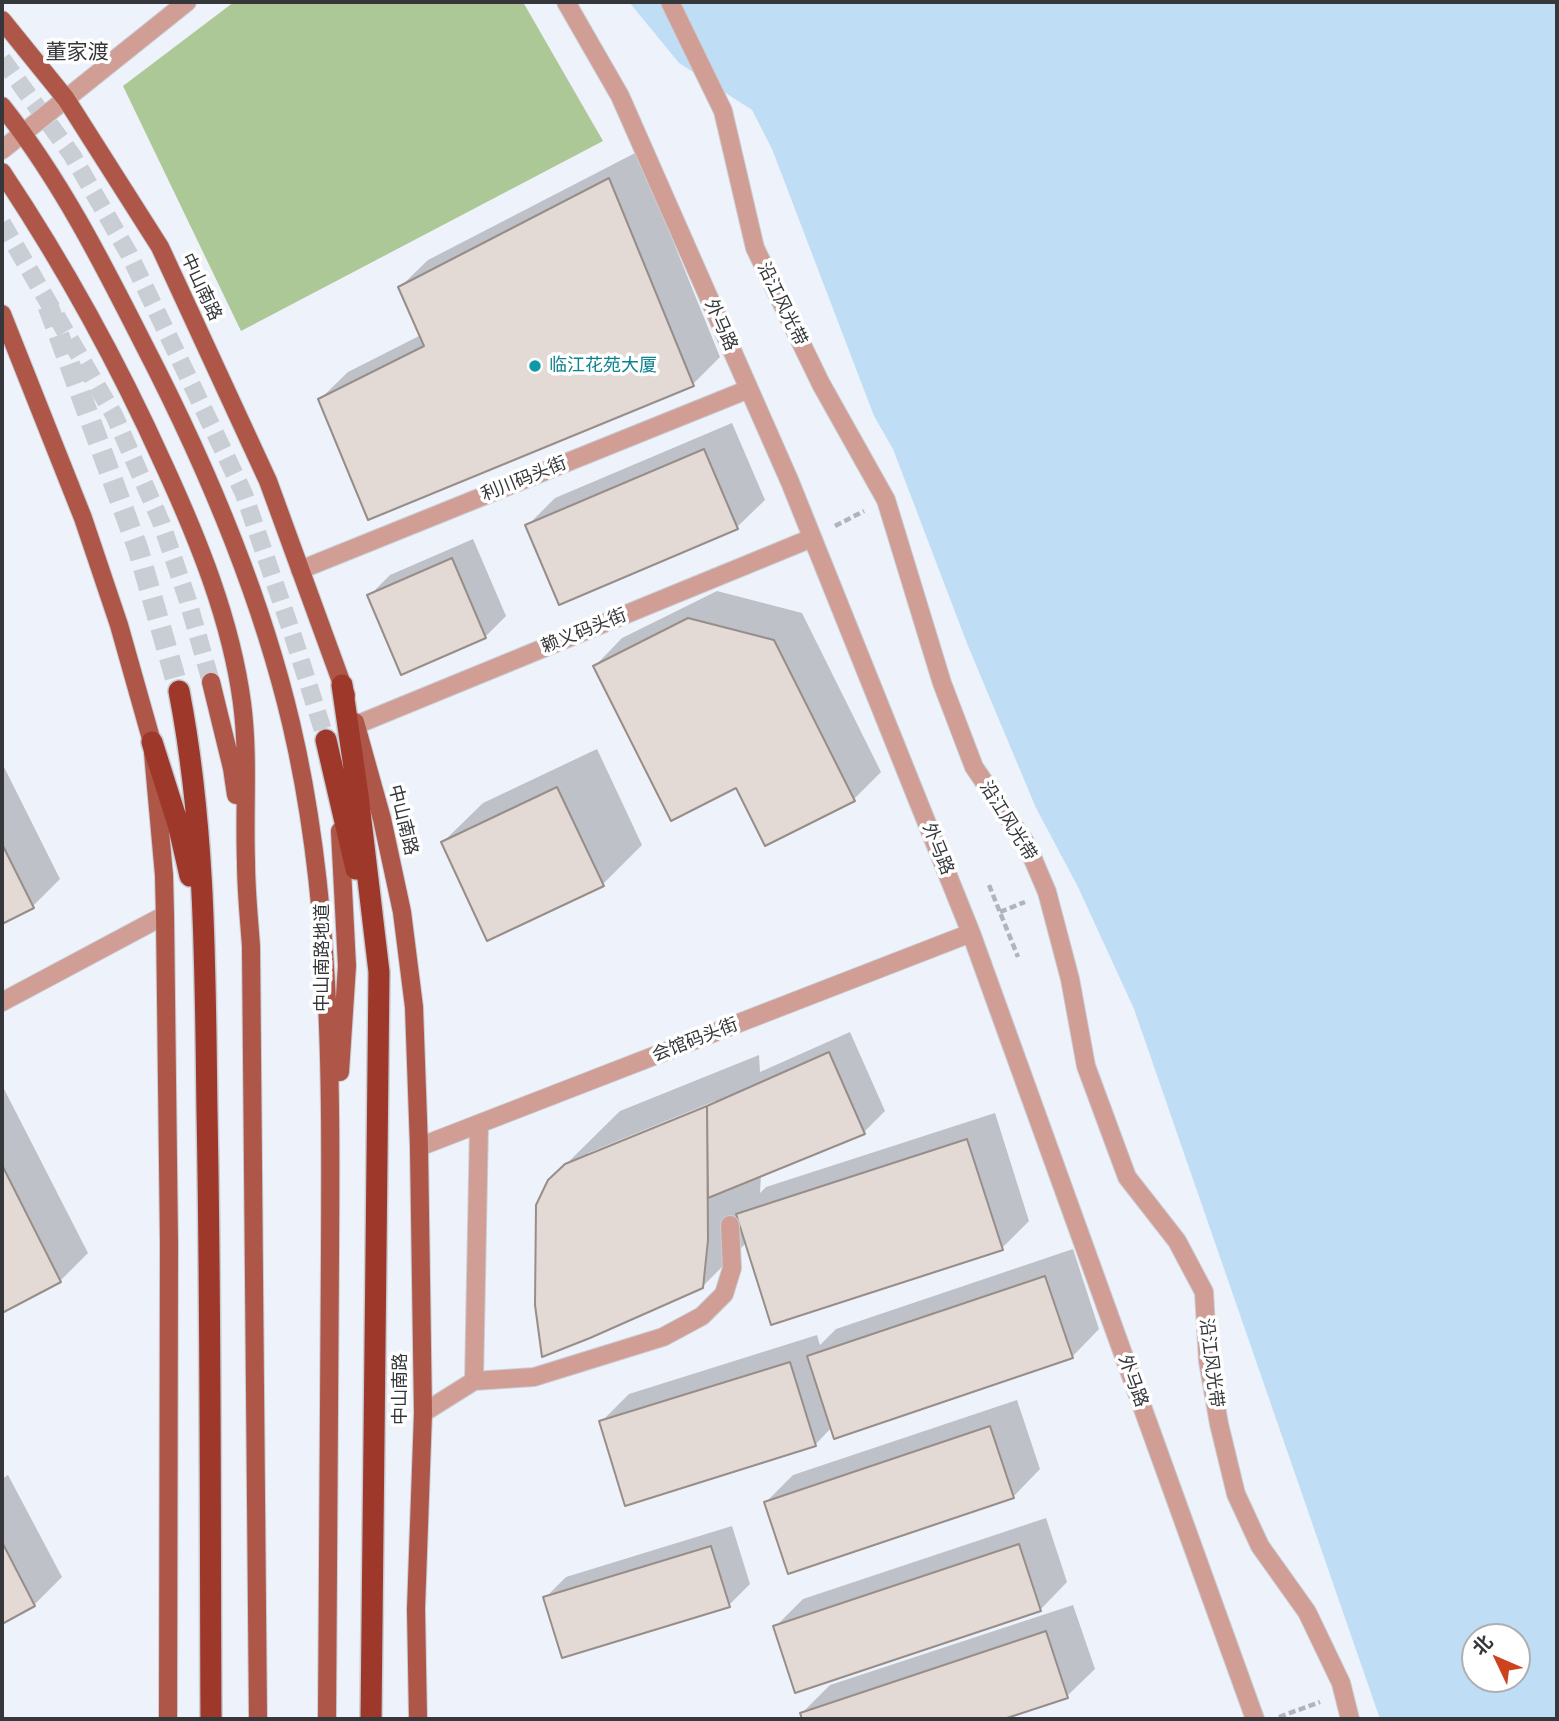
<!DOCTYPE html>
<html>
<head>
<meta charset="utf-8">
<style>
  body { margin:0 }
  #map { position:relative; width:1559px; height:1721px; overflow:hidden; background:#eef2fa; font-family:Raleway,"Noto Sans SC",sans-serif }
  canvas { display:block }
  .frame { position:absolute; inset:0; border:4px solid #35373a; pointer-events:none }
  .north { position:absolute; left:1461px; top:1623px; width:70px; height:70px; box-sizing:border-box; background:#fff; border:2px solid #aeafb0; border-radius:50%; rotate:314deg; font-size:19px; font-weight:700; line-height:28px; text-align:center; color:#35373a }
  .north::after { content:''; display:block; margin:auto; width:24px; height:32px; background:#cd431f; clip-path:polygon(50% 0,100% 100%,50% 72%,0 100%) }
</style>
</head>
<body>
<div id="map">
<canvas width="1559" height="1721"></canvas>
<div class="frame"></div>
<div class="north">北</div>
</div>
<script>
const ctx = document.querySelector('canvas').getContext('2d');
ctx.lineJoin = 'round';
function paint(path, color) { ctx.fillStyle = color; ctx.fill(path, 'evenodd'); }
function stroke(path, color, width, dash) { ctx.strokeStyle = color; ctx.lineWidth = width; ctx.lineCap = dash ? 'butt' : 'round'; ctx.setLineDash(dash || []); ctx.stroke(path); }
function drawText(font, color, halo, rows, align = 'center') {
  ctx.font = font + ' Raleway,"Noto Sans SC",sans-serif'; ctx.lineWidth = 7; ctx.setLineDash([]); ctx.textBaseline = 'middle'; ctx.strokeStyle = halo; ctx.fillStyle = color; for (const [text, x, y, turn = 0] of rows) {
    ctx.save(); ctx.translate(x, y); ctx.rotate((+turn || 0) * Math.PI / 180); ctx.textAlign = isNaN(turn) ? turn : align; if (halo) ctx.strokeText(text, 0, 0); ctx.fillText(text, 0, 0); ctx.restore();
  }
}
const green = new Path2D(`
  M 234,2 L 523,2 L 603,141 L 241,331 L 123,86 Z`);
const water = new Path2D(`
  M 629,2 L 1557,2 L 1557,1719 L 1380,1719 L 1134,1009 L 1078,887 L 1036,808 L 968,646 L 893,449 L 874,416 L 772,149 L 752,110 L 679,63 ZM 1475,1637 L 1517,1637 L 1517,1679 L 1475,1679 Z`);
const shadow = new Path2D(`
  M 637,152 L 720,357 L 693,384 L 320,399 L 348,372 L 421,335 L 400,287 L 428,260 Z
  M 732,423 L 765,500 L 737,527 L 560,603 L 527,526 L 555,498 Z
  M 473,539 L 506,616 L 485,637 L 369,596 L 390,575 Z
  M 717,591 L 802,613 L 881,772 L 854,799 L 737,786 L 595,666 L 622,638 Z
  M 597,749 L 642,845 L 603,884 L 443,842 L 483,803 Z
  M 2,763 L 60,879 L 33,906 L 2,922 Z
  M 850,1032 L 885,1111 L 864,1132 L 761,1174 L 760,1193 L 766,1187 L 995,1113 L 1029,1221 L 1002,1248 L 747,1242 L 702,1287 L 549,1181 L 620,1111 L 759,1055 L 760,1072 ZM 715,1101 L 716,1104 L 588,1156 L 588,1153 Z
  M 2,1085 L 88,1253 L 60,1281 L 2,1311 Z
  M 1073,1249 L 1099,1329 L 1072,1357 L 832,1427 L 815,1445 L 601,1422 L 629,1394 L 817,1335 L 820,1345 L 836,1329 Z
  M 1017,1400 L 1040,1469 L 1013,1497 L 766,1502 L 793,1475 Z
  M 8,1475 L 62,1577 L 34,1605 L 2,1622 L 2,1479 Z
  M 1046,1518 L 1067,1582 L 1040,1610 L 775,1627 L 803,1599 Z
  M 732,1526 L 750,1584 L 729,1605 L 545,1598 L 566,1577 Z
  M 1073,1605 L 1095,1669 L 1067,1696 L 998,1719 L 804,1719 L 802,1713 L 830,1685 Z`);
const building = new Path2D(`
  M 609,178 L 694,386 L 368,520 L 318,399 L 424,346 L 398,287 Z
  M 704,449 L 738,529 L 559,605 L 525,525 Z
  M 452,558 L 486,638 L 401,675 L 367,595 Z
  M 688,618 L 774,640 L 855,801 L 765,846 L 736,788 L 671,821 L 593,666 Z
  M 557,787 L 604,886 L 487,941 L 441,842 Z
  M 2,844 L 34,908 L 2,924 Z
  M 829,1052 L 865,1134 L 708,1198 L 707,1106 Z
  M 707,1106 L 708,1240 L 703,1288 L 590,1338 L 542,1357 L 535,1305 L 536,1205 L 548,1180 L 565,1164 Z
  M 967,1139 L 1003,1250 L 771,1325 L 736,1214 Z
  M 2,1165 L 61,1282 L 2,1313 Z
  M 1045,1276 L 1073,1358 L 834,1439 L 807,1356 Z
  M 790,1362 L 816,1446 L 625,1506 L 599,1421 Z
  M 990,1426 L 1014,1498 L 788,1574 L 764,1502 Z
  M 2,1542 L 35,1606 L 2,1624 Z
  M 1019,1544 L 1041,1611 L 795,1693 L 773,1626 Z
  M 711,1546 L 730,1607 L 562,1658 L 543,1597 Z
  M 1046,1631 L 1068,1698 L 1004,1719 L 802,1719 L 800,1713 Z`);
const majorTunnel = new Path2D(`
  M 2,59 L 72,155 L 129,254 L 213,429 L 244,494 L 293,636 L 326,740
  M 2,223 L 114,415 L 161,522 L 188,601 L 211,682`);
const highwayTunnel = new Path2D(`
  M 48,306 L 138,549 L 179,691`);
const path = new Path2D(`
  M 835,526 L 864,511
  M 989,885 L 1018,957
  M 1000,912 L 1025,902
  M 1279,1717 L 1320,1702`);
const minor = new Path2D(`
  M 566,2 L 620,96 L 790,482 L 971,933 L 1255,1719
  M 670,2 L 723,111 L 755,248 L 821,384 L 886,500 L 942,683 L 974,767 L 1027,845 L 1047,892 L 1070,979 L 1086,1066 L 1127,1177 L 1177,1241 L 1204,1292 L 1208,1361 L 1219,1424 L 1236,1494 L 1260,1546 L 1307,1612 L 1341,1683 L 1350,1719
  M 2,150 L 187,2
  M 300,570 L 749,389
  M 356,725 L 812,538
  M 2,1002 L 165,915
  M 419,1147 L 971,933
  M 474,1381 L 479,1125
  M 423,1413 L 474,1381 L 534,1377 L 663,1337 L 702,1316 L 724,1294 L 732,1268 L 730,1225`);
const major = new Path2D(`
  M 2,20 L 66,99 L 160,247 L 268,481 L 346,695
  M 2,106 C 60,179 102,262 144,345 C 206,465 260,592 291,723 C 332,897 331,1076 330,1254 C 329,1409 328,1564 327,1719
  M 2,172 C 64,265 117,361 163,463 C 198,539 231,620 242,703 C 249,756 244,809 246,862 C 246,890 249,918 251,946 L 258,1719
  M 2,314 L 83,518 L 119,625 L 152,742 L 164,875 L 165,915 L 169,1244 L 168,1719
  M 211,682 L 232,768 L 236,795
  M 355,722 L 382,819 L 402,912 L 414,1007 L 419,1147 L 423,1413 L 416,1609 L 418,1719
  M 340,831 L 347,966 L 340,1072`);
const highway = new Path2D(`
  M 342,685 L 358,795 L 379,972 L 371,1719
  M 179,691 C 206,829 205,972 207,1112 C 211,1314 210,1517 211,1719
  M 326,740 L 356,869
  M 152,742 L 178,824 L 190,876`);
const markers = [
  [535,366,7,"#0f9aa8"]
];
const streetNames = [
  ["中山南路",201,287,65],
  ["沿江风光带",782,304,64],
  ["外马路",721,325,66],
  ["利川码头街",524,479,-22],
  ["赖义码头街",584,631,-22],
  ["中山南路",403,820,76],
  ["沿江风光带",1008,821,58],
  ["外马路",938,849,68],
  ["中山南路地道",323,958,-90],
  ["会馆码头街",695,1040,-21],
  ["沿江风光带",1211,1363,83],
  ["外马路",1133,1381,70],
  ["中山南路",401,1389,-90]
];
const cultureNames = [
  ["临江花苑大厦",549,366]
];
const quarterNames = [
  ["董家渡",77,53]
];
paint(green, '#adc897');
paint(water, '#bfdef6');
paint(shadow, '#0003');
paint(building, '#e3d9d5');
stroke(building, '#978d89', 2);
stroke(majorTunnel, '#c9cdd4', 18, [18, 9]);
stroke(highwayTunnel, '#c9cdd4', 21, [21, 10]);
stroke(minor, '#c9cdd4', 20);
stroke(major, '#c9cdd4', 20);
stroke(highway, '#c9cdd4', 24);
stroke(path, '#b1b4bb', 4.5, [7, 3.5]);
stroke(minor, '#d19e95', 18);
stroke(major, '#ae5648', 18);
stroke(highway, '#9e382b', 21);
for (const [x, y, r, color] of markers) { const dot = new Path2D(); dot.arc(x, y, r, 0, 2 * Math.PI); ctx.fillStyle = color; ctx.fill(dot); stroke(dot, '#fff', 2.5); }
drawText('18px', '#35373a', '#fff', streetNames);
drawText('18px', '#0d838f', '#fff', cultureNames, 'left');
drawText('21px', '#35373a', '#fff', quarterNames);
</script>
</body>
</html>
